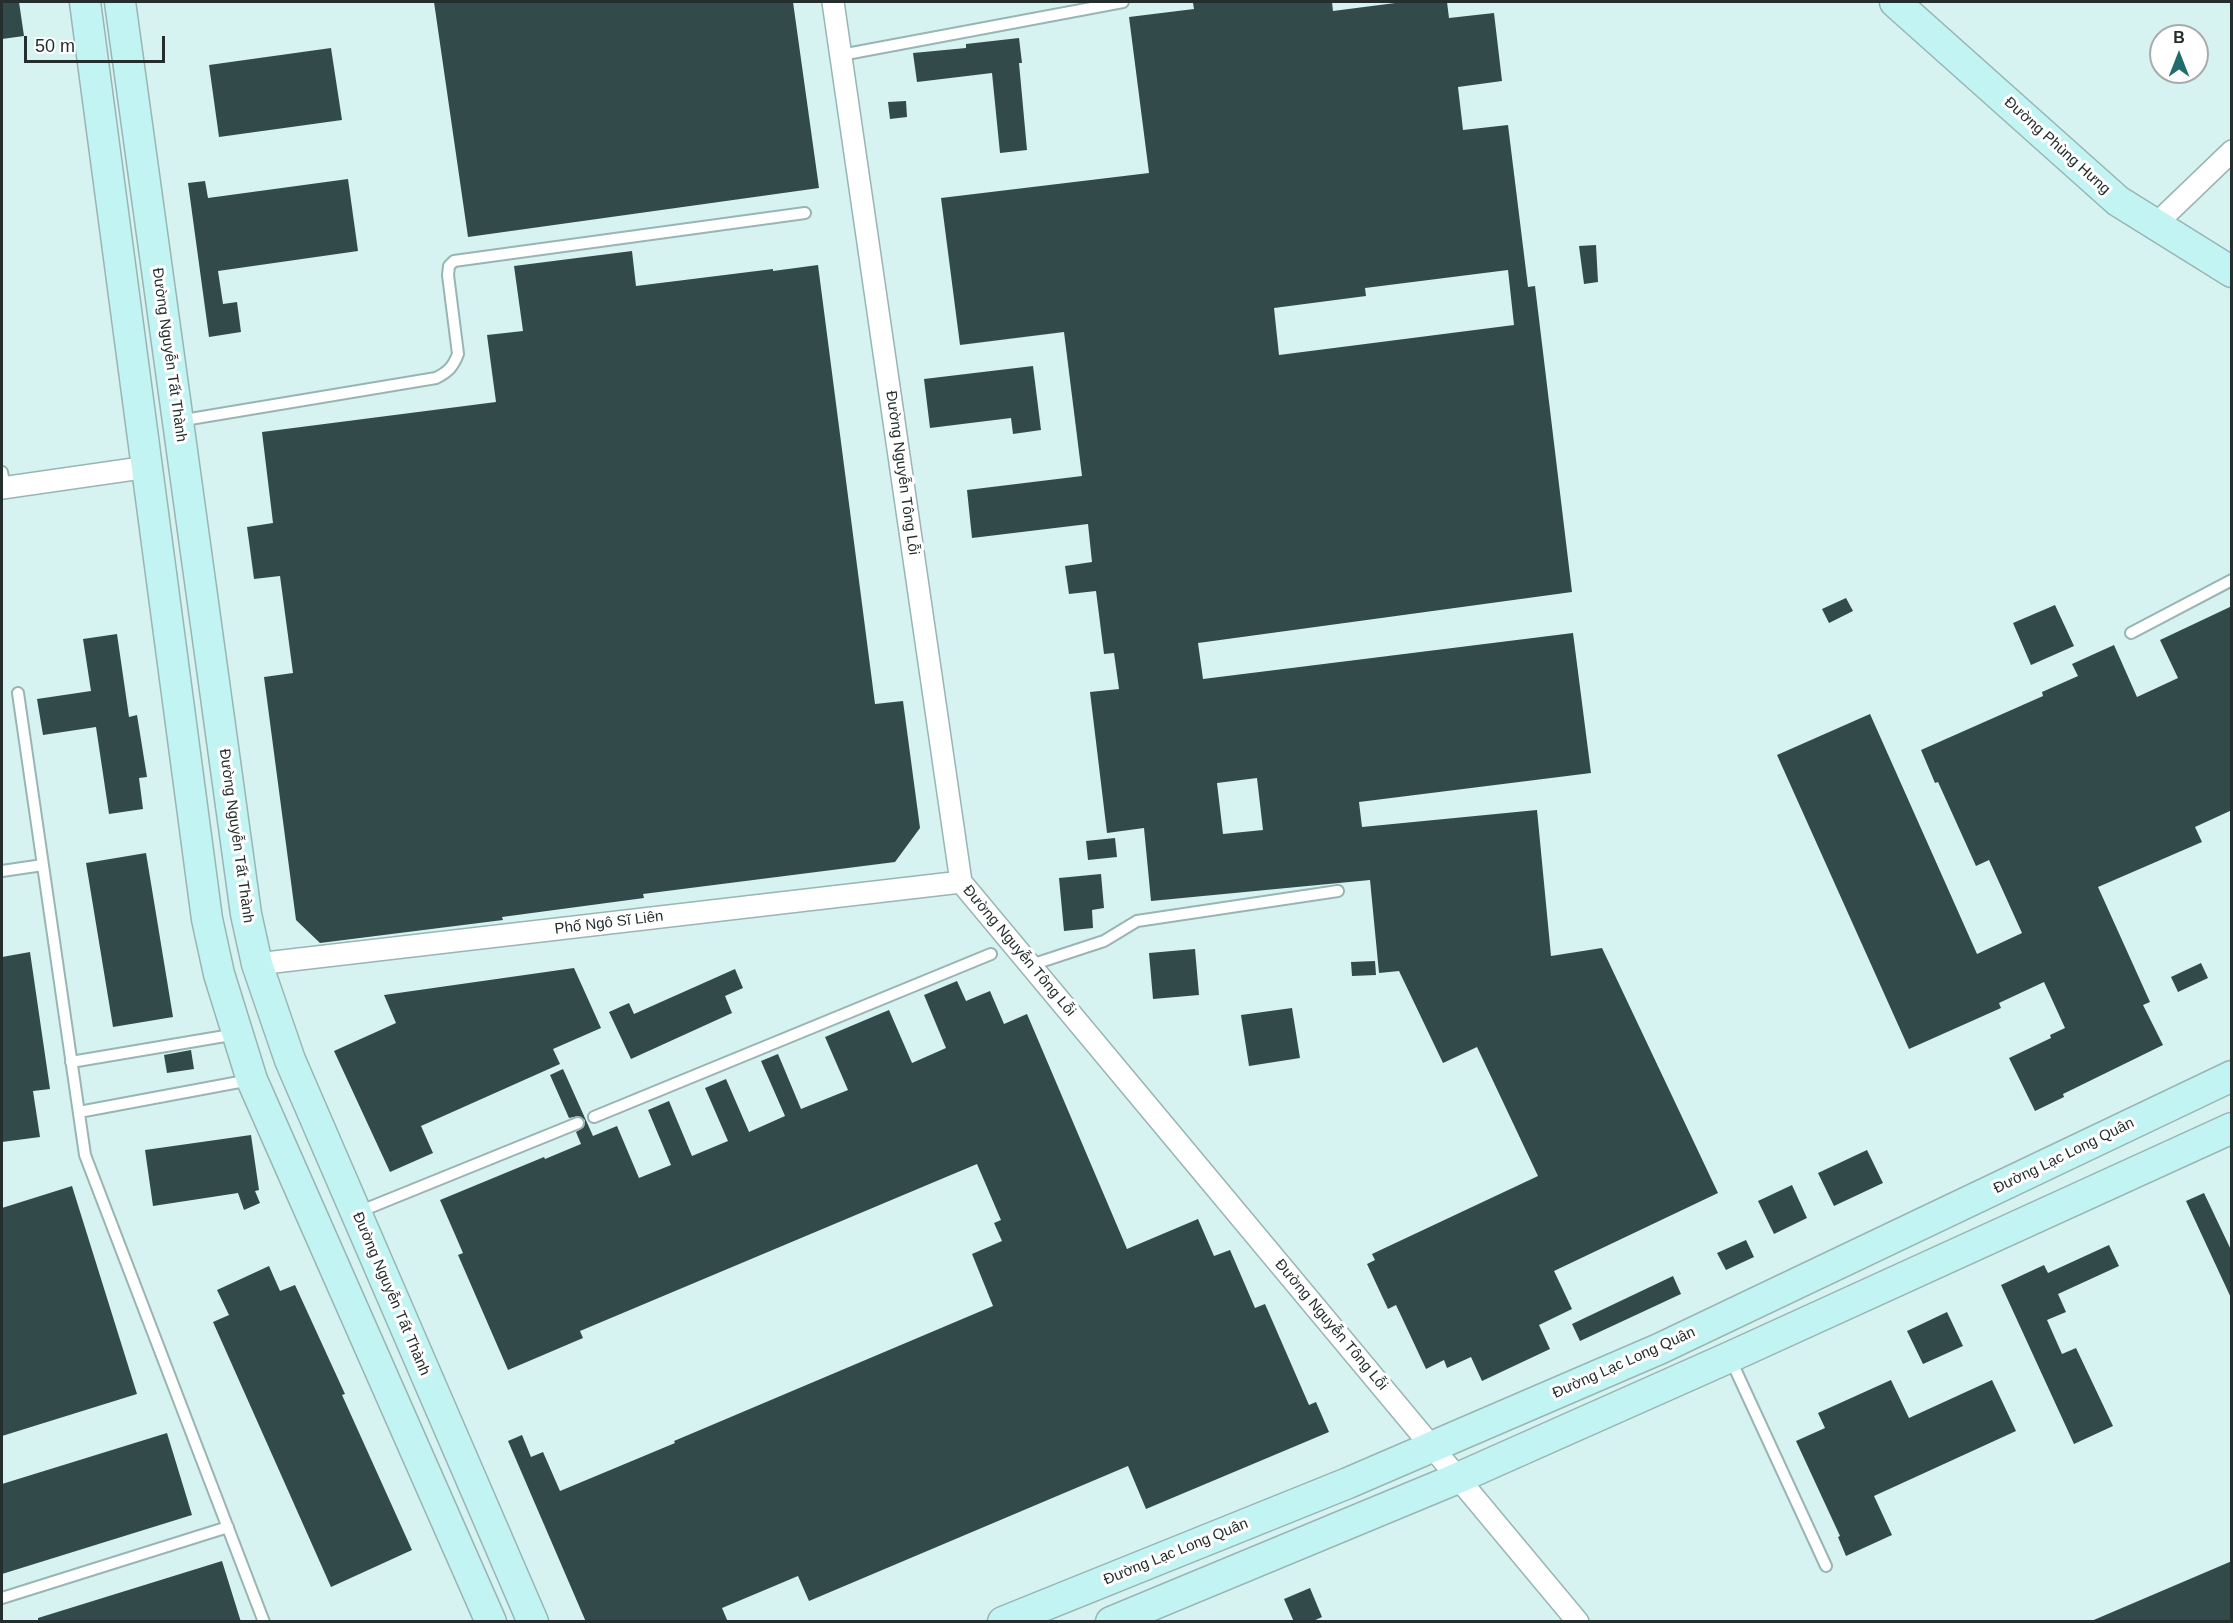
<!DOCTYPE html>
<html>
<head>
<meta charset="utf-8">
<style>
  body { margin:0 }
  #map { position:relative; width:2233px; height:1623px; overflow:hidden; background:#d6f3f2; font-family:Arial,sans-serif }
  canvas { display:block }
  .frame { position:absolute; inset:0; border:3px solid #232e2d; pointer-events:none }
  .north { position:absolute; left:2149px; top:24px; width:60px; height:60px; box-sizing:border-box; background:#fff; border:2px solid #a7abab; border-radius:50%; rotate:0deg; font-size:16px; font-weight:700; line-height:24px; text-align:center; color:#232e2d }
  .north::after { content:''; display:block; margin:auto; width:21px; height:27px; background:#226d6b; clip-path:polygon(50% 0,100% 100%,50% 72%,0 100%) }
  .scale { position:absolute; left:24px; top:36px; width:141px; height:27px; box-sizing:border-box; border:3px solid #232e2d; border-top:0; padding-left:8px; font-size:18px; line-height:21px; white-space:nowrap; color:#232e2d; -webkit-text-stroke:4px #fff; paint-order:stroke }
</style>
</head>
<body>
<div id="map">
<canvas width="2233" height="1623"></canvas>
<div class="frame"></div>
<div class="north">B</div>
<div class="scale">50 m</div>
</div>
<script>
const ctx = document.querySelector('canvas').getContext('2d');
ctx.lineJoin = 'round';
function paint(path, color) { ctx.fillStyle = color; ctx.fill(path, 'evenodd'); }
function stroke(path, color, width, dash) { ctx.strokeStyle = color; ctx.lineWidth = width; ctx.lineCap = dash ? 'butt' : 'round'; ctx.setLineDash(dash || []); ctx.stroke(path); }
function drawText(font, color, halo, rows, align = 'center') {
  ctx.font = font + ' Arial,sans-serif'; ctx.lineWidth = 6; ctx.setLineDash([]); ctx.textBaseline = 'middle'; ctx.strokeStyle = halo; ctx.fillStyle = color; for (const [text, x, y, turn = 0] of rows) {
    ctx.save(); ctx.translate(x, y); ctx.rotate((+turn || 0) * Math.PI / 180); ctx.textAlign = isNaN(turn) ? turn : align; if (halo) ctx.strokeText(text, 0, 0); ctx.fillText(text, 0, 0); ctx.restore();
  }
}
const building = new Path2D(`
  M 2,2 L 19,2 L 24,36 L 2,39 Z
  M 434,2 L 793,2 L 819,188 L 468,237 Z
  M 1208,2 L 1332,2 L 1333,11 L 1403,2 L 1447,2 L 1449,18 L 1494,13 L 1502,81 L 1458,87 L 1463,130 L 1508,125 L 1528,287 L 1535,286 L 1572,592 L 1198,643 L 1203,679 L 1573,633 L 1591,773 L 1359,802 L 1362,827 L 1537,810 L 1551,956 L 1602,948 L 1718,1193 L 1554,1271 L 1572,1309 L 1539,1325 L 1550,1349 L 1482,1381 L 1471,1357 L 1447,1368 L 1444,1360 L 1426,1369 L 1396,1305 L 1388,1309 L 1367,1264 L 1375,1260 L 1372,1254 L 1538,1176 L 1477,1047 L 1443,1063 L 1399,971 L 1379,973 L 1370,880 L 1151,901 L 1144,828 L 1107,833 L 1090,692 L 1119,689 L 1114,653 L 1104,654 L 1096,591 L 1069,594 L 1065,566 L 1092,562 L 1088,524 L 972,538 L 967,490 L 1082,476 L 1064,332 L 960,345 L 941,198 L 1149,173 L 1129,17 L 1194,9 L 1193,3 ZM 1508,270 L 1514,325 L 1279,355 L 1274,308 L 1366,296 L 1365,288 ZM 1257,778 L 1263,830 L 1223,834 L 1217,783 Z
  M 1019,38 L 1022,63 L 1019,63 L 1027,150 L 1000,153 L 992,73 L 917,82 L 913,53 L 966,48 L 966,44 Z
  M 331,48 L 342,120 L 219,137 L 209,65 Z
  M 906,101 L 907,117 L 890,119 L 888,102 Z
  M 348,179 L 358,251 L 218,271 L 223,304 L 237,302 L 241,332 L 209,337 L 188,183 L 205,181 L 208,198 Z
  M 1596,245 L 1598,282 L 1584,284 L 1579,246 Z
  M 632,251 L 636,286 L 773,269 L 773,271 L 818,265 L 875,704 L 903,701 L 920,828 L 895,862 L 643,894 L 644,898 L 502,917 L 503,920 L 320,943 L 296,920 L 264,677 L 293,673 L 280,576 L 254,579 L 247,527 L 273,523 L 262,432 L 496,402 L 487,335 L 523,331 L 514,266 Z
  M 1033,366 L 1041,430 L 1013,434 L 1011,418 L 930,428 L 924,379 Z
  M 1846,598 L 1853,611 L 1829,623 L 1822,609 Z
  M 2055,605 L 2074,646 L 2031,665 L 2013,623 Z
  M 2232,606 L 2232,810 L 2195,827 L 2202,842 L 2098,887 L 2150,1002 L 2143,1005 L 2163,1045 L 2063,1094 L 2064,1097 L 2035,1111 L 2009,1058 L 2051,1038 L 2050,1035 L 2065,1028 L 2044,982 L 1999,1003 L 2001,1008 L 1909,1049 L 1777,755 L 1870,714 L 1977,954 L 2022,933 L 1989,860 L 1976,866 L 1938,782 L 1935,783 L 1921,750 L 2043,696 L 2042,692 L 2078,676 L 2072,664 L 2114,645 L 2137,697 L 2178,678 L 2160,640 Z
  M 117,634 L 129,717 L 137,715 L 147,777 L 139,778 L 143,809 L 109,814 L 96,727 L 43,735 L 37,699 L 91,691 L 83,639 Z
  M 1115,838 L 1117,857 L 1088,860 L 1086,841 Z
  M 146,853 L 173,1017 L 113,1027 L 86,863 Z
  M 1101,874 L 1104,908 L 1092,910 L 1093,928 L 1064,931 L 1059,878 Z
  M 1195,949 L 1199,995 L 1153,999 L 1149,953 Z
  M 30,952 L 50,1089 L 33,1091 L 40,1137 L 2,1142 L 2,957 Z
  M 1375,961 L 1376,975 L 1352,976 L 1351,962 Z
  M 2201,963 L 2208,978 L 2178,992 L 2171,977 Z
  M 574,968 L 601,1028 L 553,1049 L 560,1064 L 421,1126 L 433,1153 L 390,1172 L 334,1051 L 396,1023 L 384,995 Z
  M 735,969 L 743,988 L 725,996 L 732,1013 L 631,1059 L 609,1012 L 629,1003 L 634,1014 Z
  M 957,981 L 966,1001 L 990,991 L 1004,1024 L 1027,1014 L 1127,1249 L 1198,1219 L 1214,1256 L 1230,1250 L 1255,1308 L 1265,1304 L 1309,1405 L 1316,1402 L 1329,1432 L 1146,1509 L 1128,1466 L 809,1601 L 798,1576 L 722,1608 L 728,1622 L 586,1622 L 508,1441 L 522,1435 L 531,1457 L 543,1452 L 560,1491 L 675,1443 L 674,1441 L 993,1306 L 972,1254 L 1002,1241 L 994,1223 L 1001,1220 L 977,1164 L 580,1331 L 583,1338 L 508,1370 L 458,1255 L 463,1253 L 440,1200 L 544,1157 L 545,1159 L 581,1144 L 576,1132 L 584,1127 L 585,1120 L 578,1116 L 569,1118 L 550,1075 L 563,1069 L 593,1136 L 617,1126 L 639,1178 L 671,1165 L 648,1110 L 669,1101 L 692,1156 L 728,1141 L 705,1088 L 726,1079 L 749,1132 L 785,1116 L 761,1061 L 778,1054 L 801,1109 L 848,1090 L 825,1037 L 851,1026 L 889,1010 L 912,1063 L 946,1048 L 924,995 Z
  M 1292,1008 L 1300,1058 L 1249,1066 L 1241,1015 Z
  M 191,1050 L 194,1069 L 167,1073 L 164,1055 Z
  M 251,1135 L 259,1190 L 255,1191 L 260,1203 L 244,1210 L 238,1193 L 153,1206 L 145,1150 Z
  M 1867,1150 L 1883,1183 L 1834,1206 L 1818,1173 Z
  M 1792,1185 L 1807,1218 L 1774,1234 L 1758,1201 Z
  M 72,1186 L 137,1394 L 2,1436 L 2,1208 Z
  M 2204,1193 L 2232,1252 L 2232,1300 L 2186,1201 Z
  M 1746,1240 L 1754,1257 L 1726,1270 L 1717,1253 Z
  M 2109,1245 L 2119,1266 L 2058,1294 L 2066,1312 L 2047,1320 L 2062,1354 L 2076,1348 L 2113,1426 L 2074,1444 L 2001,1285 L 2044,1265 L 2048,1273 Z
  M 269,1266 L 280,1291 L 295,1285 L 345,1394 L 342,1395 L 412,1550 L 331,1587 L 213,1322 L 229,1315 L 217,1290 Z
  M 1673,1276 L 1681,1294 L 1580,1341 L 1572,1324 Z
  M 1947,1312 L 1963,1346 L 1923,1364 L 1907,1331 Z
  M 1891,1380 L 1909,1418 L 1992,1380 L 2016,1431 L 1874,1496 L 1892,1535 L 1846,1556 L 1838,1537 L 1840,1536 L 1796,1441 L 1825,1428 L 1818,1413 Z
  M 167,1433 L 192,1515 L 2,1574 L 2,1484 Z
  M 222,1561 L 241,1622 L 38,1622 L 38,1618 Z
  M 2232,1561 L 2232,1622 L 2089,1622 Z
  M 1310,1588 L 1322,1617 L 1311,1622 L 1294,1622 L 1284,1599 Z`);
const lane = new Path2D(`
  M 841,55 L 1123,2
  M 178,421 L 436,378 C 448,372 453,367 458,354 L 448,275 L 449,266 L 454,261 L 805,213
  M 2,472 L 5,488
  M 2131,633 L 2232,580
  M 18,693 L 85,1155 L 264,1622
  M 2,871 L 43,865
  M 1031,965 L 1104,941 L 1137,921 L 1338,891
  M 71,1062 L 237,1034
  M 79,1112 L 250,1080
  M 594,1117 L 991,954
  M 356,1213 L 578,1123
  M 1730,1358 L 1826,1566
  M 2,1598 L 228,1527`);
const street = new Path2D(`
  M 833,2 L 961,882 L 1578,1622
  M 2156,224 L 2232,151
  M 2,488 L 148,467
  M 257,964 L 961,882`);
const secondary = new Path2D(`
  M 85,2 L 207,919 L 219,974 L 252,1080 L 491,1622
  M 120,2 L 246,914 L 257,964 L 290,1060 L 533,1622
  M 1895,2 L 2118,201 L 2232,272
  M 1003,1622 L 1348,1483 L 1659,1349 L 2232,1076
  M 1111,1622 L 1458,1478 L 1730,1357 L 2232,1128`);
const streetNames = [
  ["Đường Phùng Hưng",2057,146,42],
  ["Đường Nguyễn Tất Thành",169,355,82],
  ["Đường Nguyễn Tông Lỗi",902,473,82],
  ["Đường Nguyễn Tất Thành",236,836,82],
  ["Phố Ngô Sĩ Liên",609,923,-7],
  ["Đường Nguyễn Tông Lỗi",1019,951,50],
  ["Đường Lạc Long Quân",2064,1156,-26],
  ["Đường Nguyễn Tất Thành",391,1294,67],
  ["Đường Nguyễn Tông Lỗi",1331,1325,50],
  ["Đường Lạc Long Quân",1624,1363,-24],
  ["Đường Lạc Long Quân",1176,1552,-22]
];
paint(building, '#324b4a');
stroke(lane, '#99b5b3', 14);
stroke(street, '#99b5b3', 24);
stroke(secondary, '#99b5b3', 33);
stroke(lane, '#fff', 10);
stroke(street, '#fff', 21);
stroke(secondary, '#c1f4f3', 30);
drawText('15px', '#232e2d', '#fff', streetNames);
</script>
</body>
</html>
